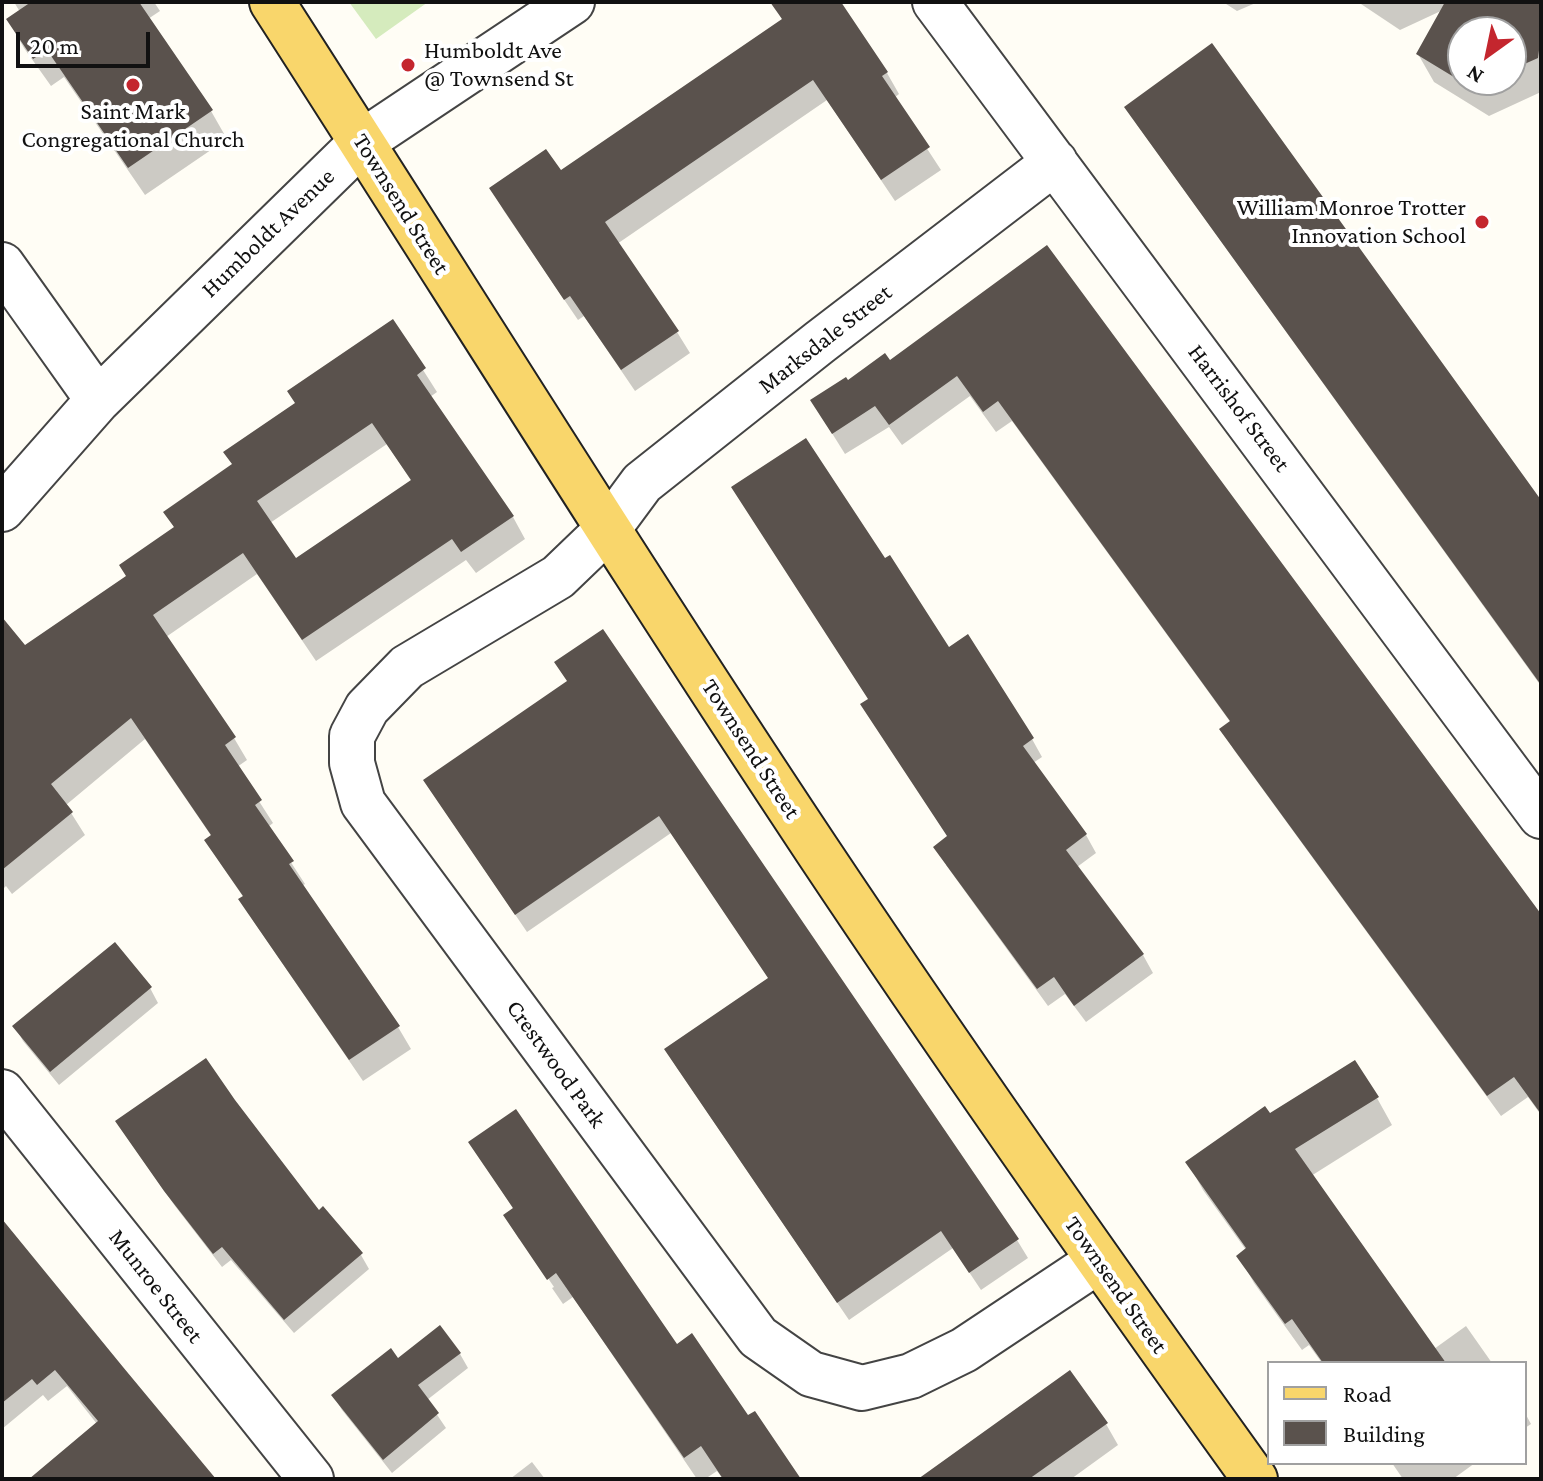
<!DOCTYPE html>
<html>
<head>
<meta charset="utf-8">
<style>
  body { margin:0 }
  #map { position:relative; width:1543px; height:1481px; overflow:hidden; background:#fffdf5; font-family:"Crimson Pro",serif }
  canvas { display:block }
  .frame { position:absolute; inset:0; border:4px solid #111; pointer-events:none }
  .legend { position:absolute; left:1267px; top:1361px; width:260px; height:104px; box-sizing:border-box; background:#fff; border:2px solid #a0a0a0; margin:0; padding:10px 14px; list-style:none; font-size:24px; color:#111 }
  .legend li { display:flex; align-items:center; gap:16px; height:40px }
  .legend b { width:40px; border:2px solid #a0a0a0 }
  .north { position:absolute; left:1447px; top:16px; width:80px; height:80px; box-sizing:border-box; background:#fff; border:2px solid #a0a0a0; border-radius:50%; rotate:213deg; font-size:22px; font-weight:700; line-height:32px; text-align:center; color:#111 }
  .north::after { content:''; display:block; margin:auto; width:28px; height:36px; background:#c4262e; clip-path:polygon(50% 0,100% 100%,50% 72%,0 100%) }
  .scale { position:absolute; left:16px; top:32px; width:134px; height:36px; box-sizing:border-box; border:4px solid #111; border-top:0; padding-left:10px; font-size:24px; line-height:28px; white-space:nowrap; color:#111; -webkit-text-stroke:6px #fff; paint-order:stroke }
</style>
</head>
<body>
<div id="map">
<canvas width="1543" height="1481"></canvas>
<div class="frame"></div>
<ul class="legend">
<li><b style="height:10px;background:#f9d66b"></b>Road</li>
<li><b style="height:22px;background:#5a524d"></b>Building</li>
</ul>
<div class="north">N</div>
<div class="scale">20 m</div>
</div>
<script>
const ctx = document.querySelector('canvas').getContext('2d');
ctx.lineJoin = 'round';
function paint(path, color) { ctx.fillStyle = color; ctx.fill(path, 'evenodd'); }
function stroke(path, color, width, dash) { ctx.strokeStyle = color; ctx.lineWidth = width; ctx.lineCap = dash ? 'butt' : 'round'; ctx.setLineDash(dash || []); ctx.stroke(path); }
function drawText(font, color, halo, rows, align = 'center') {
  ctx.font = font + ' "Crimson Pro",serif'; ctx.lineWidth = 8; ctx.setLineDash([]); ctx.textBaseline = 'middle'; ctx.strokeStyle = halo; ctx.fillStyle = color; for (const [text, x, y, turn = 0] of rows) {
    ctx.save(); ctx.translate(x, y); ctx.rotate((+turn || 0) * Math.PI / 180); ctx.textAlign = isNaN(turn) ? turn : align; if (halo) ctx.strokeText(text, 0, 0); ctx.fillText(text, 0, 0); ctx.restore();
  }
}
const green = new Path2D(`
  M 349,2 L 428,2 L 376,39 Z`);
const shadow = new Path2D(`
  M 14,2 L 154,2 L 160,11 L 148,19 L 211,111 L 227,139 L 145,195 L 64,77 L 51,86 L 24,48 L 8,20 L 20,12 Z
  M 773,2 L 839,2 L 887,73 L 899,94 L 894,98 L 941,170 L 895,201 L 827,100 L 617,244 L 677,332 L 690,353 L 635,391 L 584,316 L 578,320 L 504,211 L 491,189 L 560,173 L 783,21 Z
  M 1223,2 L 1258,2 L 1237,11 Z
  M 1358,2 L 1541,2 L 1541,92 L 1489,116 L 1434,82 L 1418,54 L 1443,10 L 1400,30 ZM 1463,32 L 1511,32 L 1511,80 L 1463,80 Z
  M 1135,122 L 1541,504 L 1541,686 Z
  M 1046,247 L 1541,918 L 1541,1115 L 1528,1097 L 1501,1116 L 1234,750 L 1222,729 L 1231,723 L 1012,421 L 996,432 L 970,396 L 902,445 L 889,427 L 845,454 L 825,422 L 847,383 L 890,363 Z
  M 392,321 L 437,392 L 430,397 L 513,517 L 525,539 L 476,573 L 466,560 L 316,661 L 257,574 L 166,637 L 234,738 L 247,760 L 237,767 L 273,823 L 268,827 L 305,884 L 302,886 L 398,1027 L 411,1049 L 363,1081 L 254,922 L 241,900 L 244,898 L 220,863 L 212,837 L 145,739 L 66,805 L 85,835 L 12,894 L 6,886 L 2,890 L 2,645 L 25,648 L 128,577 L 175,529 L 166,512 L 233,466 L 297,404 ZM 387,444 L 412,482 L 296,561 L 270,523 Z
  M 884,561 L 948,649 L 1032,739 L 1042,757 L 1033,763 L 1086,835 L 1096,853 L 1077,867 L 1143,955 L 1153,973 L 1086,1022 L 1065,994 L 1048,1006 L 946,865 L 949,837 L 870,700 Z
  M 569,683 L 1017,1240 L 1028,1258 L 981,1290 L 953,1248 L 849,1320 L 677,1068 L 666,1050 L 770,979 L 671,833 L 527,932 L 436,798 Z
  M 150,988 L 158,1003 L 59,1085 L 23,1041 L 15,1026 Z
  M 1377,1098 L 1392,1125 L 1311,1176 L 1434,1349 L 1466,1326 L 1492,1363 L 1322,1363 L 1309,1345 L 1302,1350 L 1254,1283 L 1239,1256 L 1246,1250 L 1203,1190 L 1188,1163 L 1269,1116 Z
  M 233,1101 L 319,1213 L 323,1209 L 361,1255 L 369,1269 L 294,1333 L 231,1260 L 222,1267 L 175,1206 L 126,1136 Z
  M 471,1143 L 747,1418 L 799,1479 L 723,1479 L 717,1471 L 705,1479 L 697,1479 L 573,1297 L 563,1304 L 552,1288 L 554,1287 L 521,1239 L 519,1239 L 505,1216 L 514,1210 Z
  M 2,1222 L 214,1479 L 45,1479 L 97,1424 L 67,1386 L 48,1401 L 43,1395 L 2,1429 Z
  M 460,1354 L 468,1368 L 427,1400 L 446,1428 L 392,1473 L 342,1410 L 333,1395 L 398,1361 Z
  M 1525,1413 L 1531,1424 L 1525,1428 Z
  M 1106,1424 L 1118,1445 L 1071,1479 L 952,1479 Z
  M 532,1462 L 545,1479 L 510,1479 Z
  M 1392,1463 L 1475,1463 L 1453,1479 L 1403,1479 Z`);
const building = new Path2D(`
  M 31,2 L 139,2 L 213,110 L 128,168 L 47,50 L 33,59 L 6,19 Z
  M 770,2 L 841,2 L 888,72 L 882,76 L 930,147 L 881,180 L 813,80 L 605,222 L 679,331 L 621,370 L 570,296 L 564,300 L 489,188 L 546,149 L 561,170 L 782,19 Z
  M 1445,2 L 1541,2 L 1541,35 L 1538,58 L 1511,70 L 1511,32 L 1463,32 L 1463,80 L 1490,80 L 1472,88 L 1416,54 Z
  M 1212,43 L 1541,500 L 1541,685 L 1124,107 Z
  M 1047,245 L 1541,914 L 1541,1114 L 1514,1077 L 1487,1096 L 1219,729 L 1230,721 L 998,401 L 983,412 L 957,376 L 889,425 L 875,406 L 832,434 L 810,400 L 846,377 L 848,380 L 885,353 L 890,360 Z
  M 393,319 L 426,368 L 417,375 L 514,516 L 461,552 L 452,539 L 302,640 L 243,553 L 153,615 L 236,737 L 225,745 L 262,800 L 255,805 L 294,861 L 289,864 L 400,1026 L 349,1060 L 238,899 L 243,896 L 204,840 L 211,835 L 131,718 L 51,784 L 73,812 L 2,870 L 2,617 L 25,645 L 126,576 L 119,565 L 174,527 L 163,512 L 232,464 L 223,452 L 295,403 L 287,391 ZM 372,423 L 411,480 L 296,558 L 257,501 Z
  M 806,438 L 885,558 L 890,555 L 949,647 L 968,634 L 1034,738 L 1023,746 L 1087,834 L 1066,850 L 1144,954 L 1074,1006 L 1054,977 L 1037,989 L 933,847 L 947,836 L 860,704 L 868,699 L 731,487 Z
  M 603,629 L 1019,1239 L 969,1273 L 941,1231 L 837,1303 L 664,1049 L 768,978 L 659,816 L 515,915 L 423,780 L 567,681 L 554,662 Z
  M 115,942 L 152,987 L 50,1072 L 12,1026 Z
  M 206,1058 L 235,1100 L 319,1210 L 323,1206 L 363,1253 L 284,1320 L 222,1247 L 213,1254 L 164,1191 L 115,1121 Z
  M 1355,1060 L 1379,1097 L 1295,1149 L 1446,1363 L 1323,1363 L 1292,1319 L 1285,1324 L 1236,1256 L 1246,1248 L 1185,1162 L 1265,1106 L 1270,1113 Z
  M 516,1109 L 677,1344 L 692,1333 L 748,1415 L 755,1411 L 801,1479 L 723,1479 L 701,1446 L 684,1458 L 556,1273 L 547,1280 L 503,1215 L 513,1208 L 468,1142 Z
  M 2,1219 L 123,1367 L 216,1479 L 29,1479 L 98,1421 L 55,1370 L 37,1385 L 32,1379 L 2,1403 Z
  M 440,1325 L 461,1353 L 418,1385 L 439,1413 L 383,1460 L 331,1395 L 391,1348 L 398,1358 Z
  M 1070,1370 L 1108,1423 L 1029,1479 L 918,1479 Z`);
const minor = new Path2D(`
  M 935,2 L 1541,816
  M 1055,162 L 820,342 L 642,483 L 608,529 L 558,577 L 407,667 L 367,708 L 352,736 L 352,763 L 363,803 L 758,1337 L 811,1374 L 862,1388 L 911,1376 L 964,1350 L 1098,1261
  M 2,265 L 98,400
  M 2,509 L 98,400 L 362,142 L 572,2
  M 2,1092 L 311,1479`);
const major = new Path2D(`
  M 272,2 C 454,285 631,570 817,850 C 959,1063 1106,1272 1255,1479`);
const markers = [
  [408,65,8,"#c4262e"],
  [133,85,8,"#c4262e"],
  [1482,222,8,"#c4262e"]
];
const poiNames = [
  ["Humboldt Ave",424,51],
  ["@ Townsend St",424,79],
  ["Saint Mark",133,112,"center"],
  ["Congregational Church",133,140,"center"],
  ["William Monroe Trotter",1466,208,"right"],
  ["Innovation School",1466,236,"right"]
];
const streetNames = [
  ["Townsend Street",401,204,58],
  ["Humboldt Avenue",268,233,-44],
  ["Marksdale Street",825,339,-38],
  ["Harrishof Street",1239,408,53],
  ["Townsend Street",751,749,57],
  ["Crestwood Park",556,1064,54],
  ["Townsend Street",1116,1285,55],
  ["Munroe Street",156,1286,52]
];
paint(green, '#d5ebbd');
paint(shadow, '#0003');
paint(building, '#5a524d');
stroke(minor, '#444', 48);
stroke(major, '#222', 48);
stroke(minor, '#fff', 44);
stroke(major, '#f9d66b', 44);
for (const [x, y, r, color] of markers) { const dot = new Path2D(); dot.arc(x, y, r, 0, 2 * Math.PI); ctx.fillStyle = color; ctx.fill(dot); stroke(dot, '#fff', 3); }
drawText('24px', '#111', '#fff', poiNames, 'left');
drawText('24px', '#111', '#fff', streetNames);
</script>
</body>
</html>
